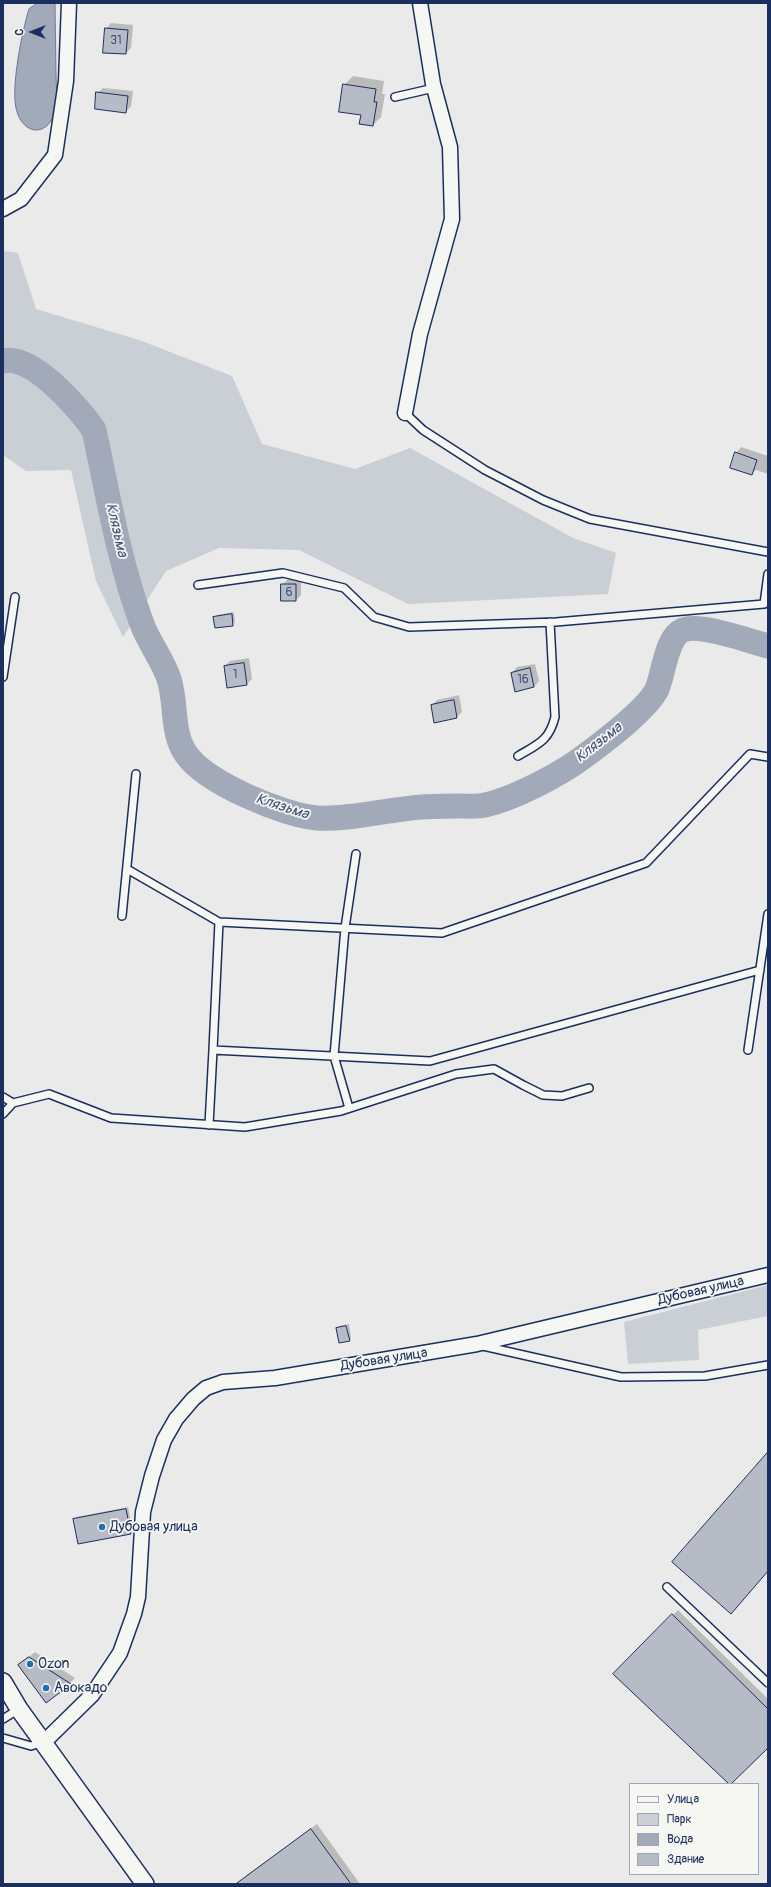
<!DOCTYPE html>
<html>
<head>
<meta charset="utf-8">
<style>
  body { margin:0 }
  #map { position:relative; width:771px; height:1887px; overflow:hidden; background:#e9eae9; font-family:Pangolin,sans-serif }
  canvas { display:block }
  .frame { position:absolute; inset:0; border:4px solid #1b2f5e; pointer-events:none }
  .legend { position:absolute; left:629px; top:1783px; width:130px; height:92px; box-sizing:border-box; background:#f6f6f2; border:1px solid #9ea6b7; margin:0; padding:5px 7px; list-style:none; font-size:12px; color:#1b2f5e }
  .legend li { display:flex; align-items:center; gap:8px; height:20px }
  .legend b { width:20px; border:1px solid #9ea6b7 }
  .north { position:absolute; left:12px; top:12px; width:40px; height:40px; -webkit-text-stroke:3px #f6f6f2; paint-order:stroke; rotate:270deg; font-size:11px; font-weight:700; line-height:16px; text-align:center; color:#1b2f5e }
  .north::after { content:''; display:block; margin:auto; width:14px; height:18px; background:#1b2f5e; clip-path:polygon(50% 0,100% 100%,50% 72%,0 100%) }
</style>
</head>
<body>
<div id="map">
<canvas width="771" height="1887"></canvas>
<div class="frame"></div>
<ul class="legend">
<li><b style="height:5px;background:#f6f6f2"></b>Улица</li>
<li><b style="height:11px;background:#caced5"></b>Парк</li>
<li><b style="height:11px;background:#a2aaba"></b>Вода</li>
<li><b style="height:11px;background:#b6bbc6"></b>Здание</li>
</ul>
<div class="north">С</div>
</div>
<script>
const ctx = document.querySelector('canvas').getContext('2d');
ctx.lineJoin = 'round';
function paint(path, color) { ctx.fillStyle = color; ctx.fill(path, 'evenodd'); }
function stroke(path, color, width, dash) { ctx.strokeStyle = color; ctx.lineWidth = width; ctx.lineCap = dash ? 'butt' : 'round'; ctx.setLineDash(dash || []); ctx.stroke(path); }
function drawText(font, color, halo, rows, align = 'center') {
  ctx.font = font + ' Pangolin,sans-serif'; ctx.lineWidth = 3.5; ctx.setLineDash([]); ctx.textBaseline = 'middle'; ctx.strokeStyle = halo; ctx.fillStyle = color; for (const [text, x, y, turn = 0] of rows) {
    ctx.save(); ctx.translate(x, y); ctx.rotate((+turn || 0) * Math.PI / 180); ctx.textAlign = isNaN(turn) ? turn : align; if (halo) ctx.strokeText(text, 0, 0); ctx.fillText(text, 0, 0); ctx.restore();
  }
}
const green = new Path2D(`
  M 3,251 L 18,253 L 36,309 L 139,340 L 232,376 L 262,444 L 355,469 L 410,448 L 573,538 L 616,553 L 608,594 L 408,604 L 299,550 L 219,548 L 166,571 L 123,637 L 96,581 L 71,470 L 26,471 L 3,455 Z
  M 768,1285 L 768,1316 L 698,1330 L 699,1360 L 628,1364 L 624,1322 Z`);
const water = new Path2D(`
  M 38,3 L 55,3 C 55,27 56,52 56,76 C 56,86 58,97 56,107 C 51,138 22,137 16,108 C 11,87 22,31 29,9 Z`);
const shadow = new Path2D(`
  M 111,23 L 133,25 L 131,48 L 126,53 L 106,29 Z
  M 353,76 L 384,81 L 382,94 L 385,94 L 381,117 L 373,125 L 362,114 L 344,85 Z
  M 103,88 L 133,91 L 131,106 L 126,112 L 97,93 Z
  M 741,447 L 768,456 L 768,474 L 756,470 L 751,474 L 736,453 Z
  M 288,579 L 301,579 L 301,595 L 296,600 L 282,585 Z
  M 234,612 L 235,622 L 233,625 L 215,617 L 217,615 Z
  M 249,658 L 252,679 L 247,684 L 225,666 L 230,661 Z
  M 535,664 L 539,681 L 534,687 L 512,673 L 517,667 Z
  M 459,695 L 462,712 L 457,717 L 432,705 L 437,700 Z
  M 349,1324 L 351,1338 L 349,1340 L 337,1328 L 339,1326 Z
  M 128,1507 L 133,1531 L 130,1533 L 74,1519 L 76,1517 Z
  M 678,1610 L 768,1699 L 768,1747 L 614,1674 Z
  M 35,1652 L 75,1678 L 70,1683 L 19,1665 Z
  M 317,1824 L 360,1884 L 245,1884 L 242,1880 L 247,1875 Z`);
const river = new Path2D(`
  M 3,361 C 31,353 80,409 94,430 C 108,495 119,562 142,624 C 149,643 163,660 169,679 C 177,703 171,733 186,754 C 206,783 283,815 317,818 C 345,820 376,812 404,809 C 422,806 441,806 460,806 C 468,806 478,807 485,805 C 513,799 559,775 582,758 C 602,743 647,710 657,689 C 664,673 666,637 683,630 C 701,623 748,641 768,646`);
const building = new Path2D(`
  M 105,28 L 128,30 L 126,54 L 103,53 Z
  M 343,84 L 376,89 L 374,102 L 377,102 L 373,126 L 359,124 L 361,115 L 339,112 Z
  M 96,92 L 128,96 L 126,113 L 95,109 Z
  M 735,452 L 757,460 L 752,475 L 730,468 Z
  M 281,584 L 296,584 L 296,601 L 281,601 Z
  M 232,614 L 233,626 L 215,628 L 213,617 Z
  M 244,663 L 247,685 L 227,688 L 224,666 Z
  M 530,668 L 534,687 L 515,692 L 511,673 Z
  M 454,700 L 457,718 L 434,723 L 431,705 Z
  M 346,1326 L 350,1341 L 339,1343 L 336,1328 Z
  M 768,1452 L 768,1571 L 731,1614 L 672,1562 Z
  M 126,1509 L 131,1534 L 78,1544 L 73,1519 Z
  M 672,1614 L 768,1709 L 768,1748 L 731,1784 L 729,1784 L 613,1674 Z
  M 29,1657 L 71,1684 L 46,1703 L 18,1665 Z
  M 311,1829 L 351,1884 L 236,1884 Z`);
const service = new Path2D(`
  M 395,97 L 434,88
  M 405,413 L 423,430 L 485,470 L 543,500 L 590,519 L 768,552
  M 198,585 L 283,573 L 344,588 L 374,617 L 409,627 L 556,622 L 764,604 L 768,574
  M 3,677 L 15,597
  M 518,756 C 538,744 549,741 555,717 L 550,622
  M 127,869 L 219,922 L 442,933 L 646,863 L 750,754 L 768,757
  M 122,916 L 136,774
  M 219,922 L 213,1050 L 430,1061 L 760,970
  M 748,1050 L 768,914
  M 3,1097 L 13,1103
  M 349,1108 L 334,1056 L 345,928 L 356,854
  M 3,1114 L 13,1103 L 49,1094 L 111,1118 L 245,1127 L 341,1111 L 456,1074 L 494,1069 L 523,1085 L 543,1095 L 562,1096 L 589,1088
  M 209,1125 L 213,1050
  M 483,1346 L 621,1377 L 705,1376 L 768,1365
  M 667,1587 L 768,1683
  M 3,1719 L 19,1709
  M 3,1738 L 31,1746 L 43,1742`);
const minor = new Path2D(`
  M 3,209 L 21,199 L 55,155 L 66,81 L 69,3
  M 405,413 L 420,334 L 452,219 L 450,147 L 433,84 L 420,3
  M 44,1742 L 92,1695 L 120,1653 L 134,1614 L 138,1597 L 143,1512 L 152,1476 L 164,1440 L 176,1419 L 193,1399 L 206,1388 L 223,1382 L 275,1378 L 477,1344 L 768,1275`);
const tertiary = new Path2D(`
  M 3,1682 L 19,1709 L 145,1884`);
const markers = [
  [102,1527,4,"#1f6fb2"],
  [30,1664,4,"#1f6fb2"],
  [46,1688,4,"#1f6fb2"]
];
const numberNames = [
  ["31",116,41],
  ["6",289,593],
  ["1",235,675],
  ["16",523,680]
];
const streetNames = [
  ["Дубовая улица",701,1291,-13],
  ["Дубовая улица",384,1360,-9]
];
const poiNames = [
  ["Дубовая улица",110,1527],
  ["Ozon",38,1664],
  ["Авокадо",54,1688]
];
const waterNames = [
  ["Клязьма",116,530,77],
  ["Клязьма",599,743,-38],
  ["Клязьма",282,807,18]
];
paint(green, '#caced5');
paint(water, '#a2aaba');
stroke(water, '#6c7995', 1);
paint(shadow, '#0003');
stroke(river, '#a2aaba', 25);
paint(building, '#b6bbc6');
stroke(building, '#1b2f5e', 1);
stroke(service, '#1b2f5e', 10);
stroke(minor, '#1b2f5e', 17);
stroke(tertiary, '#1b2f5e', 20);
stroke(service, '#f6f6f2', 7);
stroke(minor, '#f6f6f2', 14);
stroke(tertiary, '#f6f6f2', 17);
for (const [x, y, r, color] of markers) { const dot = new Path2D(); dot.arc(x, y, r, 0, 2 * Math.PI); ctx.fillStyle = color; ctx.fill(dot); stroke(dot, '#f6f6f2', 1.5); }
drawText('12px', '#425278', null, numberNames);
drawText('14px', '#1b2f5e', '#f6f6f2', streetNames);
drawText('14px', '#1b2f5e', '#f6f6f2', poiNames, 'left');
drawText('italic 15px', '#44547a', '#f6f6f2', waterNames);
</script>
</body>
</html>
